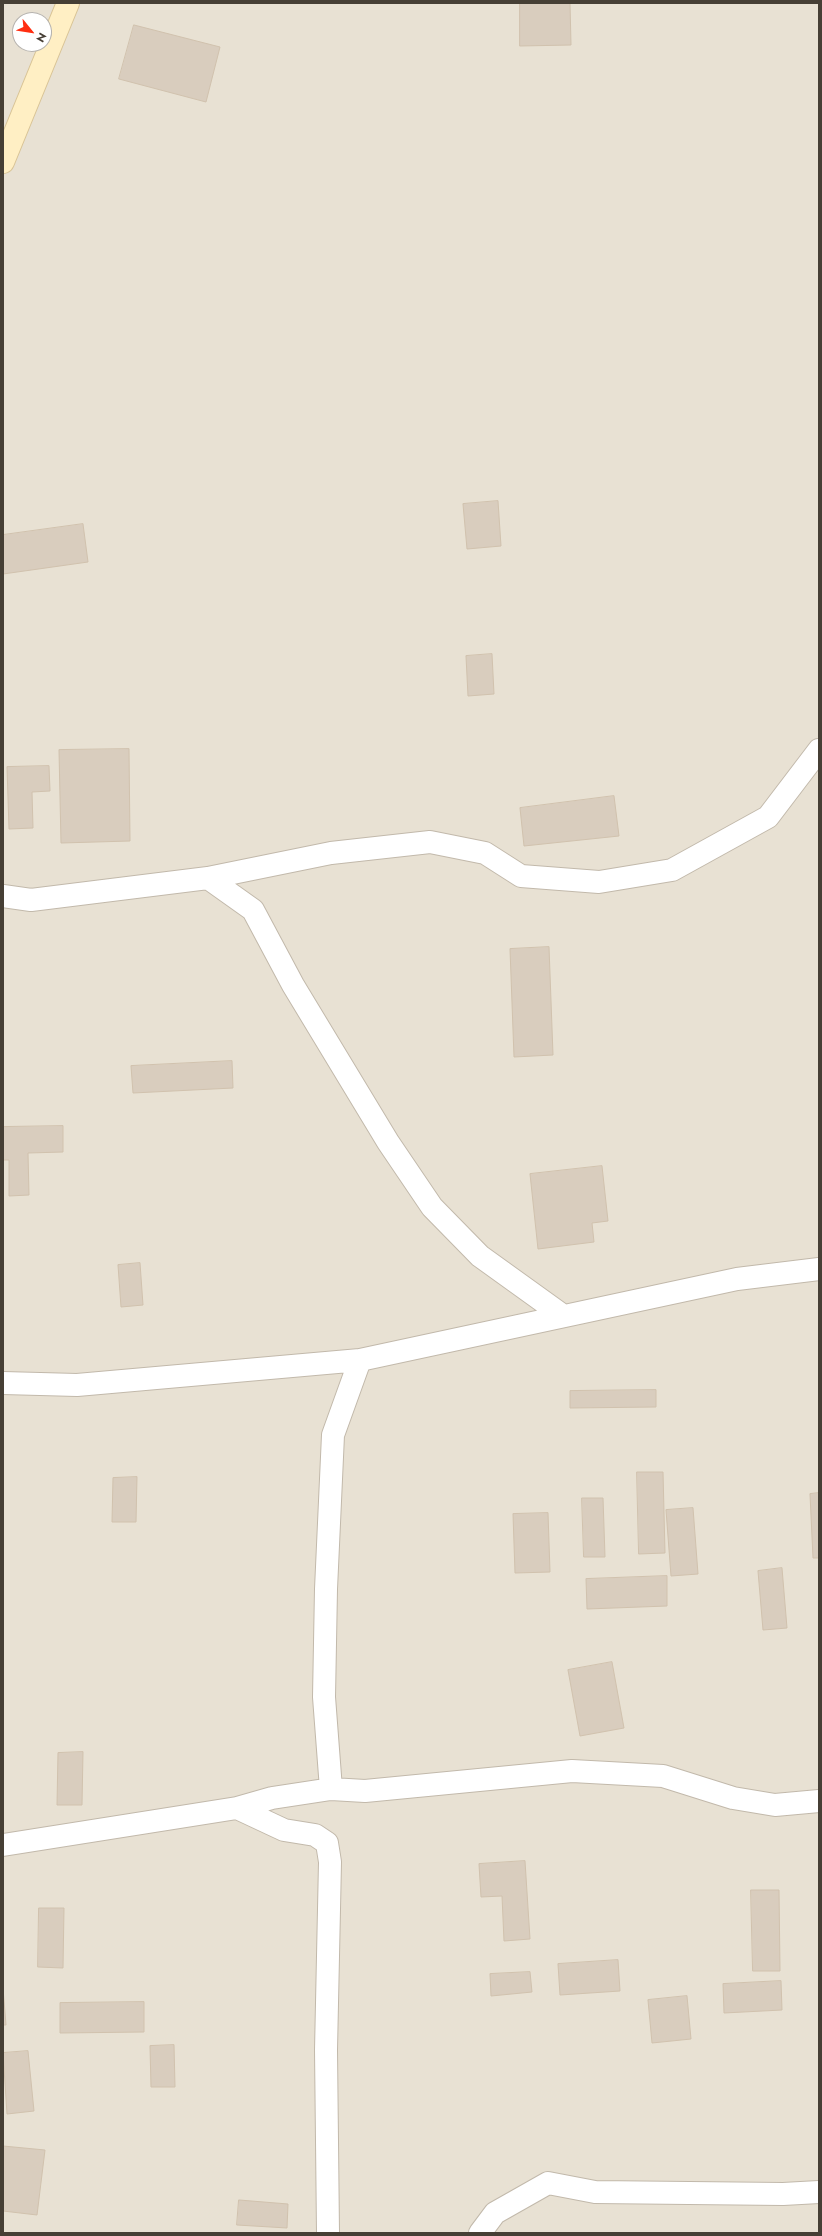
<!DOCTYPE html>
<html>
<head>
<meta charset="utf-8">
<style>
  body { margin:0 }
  #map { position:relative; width:822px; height:2236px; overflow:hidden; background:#f4efe6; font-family:Jost,sans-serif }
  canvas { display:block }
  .frame { position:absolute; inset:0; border:4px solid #463f35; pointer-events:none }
  .north { position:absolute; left:12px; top:12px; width:40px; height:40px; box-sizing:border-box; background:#fff; border:1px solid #b5b2ae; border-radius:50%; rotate:120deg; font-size:11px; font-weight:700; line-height:16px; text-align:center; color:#463f35 }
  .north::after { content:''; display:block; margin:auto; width:14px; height:18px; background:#ff2e11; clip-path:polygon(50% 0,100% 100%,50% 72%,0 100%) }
</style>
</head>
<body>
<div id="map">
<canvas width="822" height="2236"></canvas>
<div class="frame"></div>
<div class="north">N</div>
</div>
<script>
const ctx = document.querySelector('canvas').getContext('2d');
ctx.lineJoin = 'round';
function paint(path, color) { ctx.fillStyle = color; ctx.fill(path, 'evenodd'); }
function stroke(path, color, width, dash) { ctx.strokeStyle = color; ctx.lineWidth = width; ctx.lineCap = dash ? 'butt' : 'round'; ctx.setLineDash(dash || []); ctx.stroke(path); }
const residential = new Path2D(`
  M 3,3 L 819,3 L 819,2233 L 3,2233 ZM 20,20 L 44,20 L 44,44 L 20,44 Z`);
const building = new Path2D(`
  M 520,3 L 570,3 L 571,45 L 520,46 Z
  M 134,25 L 220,47 L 206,102 L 119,79 Z
  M 498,501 L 501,546 L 467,549 L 463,504 Z
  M 83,524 L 88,562 L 3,574 L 3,535 Z
  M 492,654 L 494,694 L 468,696 L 466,656 Z
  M 129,749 L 130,841 L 61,843 L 59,750 Z
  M 49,766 L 50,791 L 32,792 L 33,828 L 9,829 L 7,767 Z
  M 614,796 L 619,836 L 524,846 L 520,808 Z
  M 549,947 L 553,1055 L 514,1057 L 510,949 Z
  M 232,1061 L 233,1088 L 133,1093 L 131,1066 Z
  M 63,1126 L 63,1152 L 28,1153 L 29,1195 L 9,1196 L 9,1160 L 3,1160 L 3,1127 Z
  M 602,1166 L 608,1221 L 592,1223 L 594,1242 L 538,1249 L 530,1174 Z
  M 140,1263 L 143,1305 L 121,1307 L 118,1265 Z
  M 656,1390 L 656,1407 L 570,1408 L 570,1391 Z
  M 637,1472 L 663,1472 L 665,1553 L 639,1554 Z
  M 137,1477 L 136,1522 L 112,1522 L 113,1478 Z
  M 819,1493 L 819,1558 L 813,1558 L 810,1494 Z
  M 582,1498 L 603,1498 L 605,1557 L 584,1557 Z
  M 693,1508 L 698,1574 L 671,1576 L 666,1510 Z
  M 548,1513 L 550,1572 L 515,1573 L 513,1514 Z
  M 782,1568 L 787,1628 L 763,1630 L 758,1571 Z
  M 667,1576 L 667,1606 L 587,1609 L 586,1579 Z
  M 612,1662 L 624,1728 L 580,1736 L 568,1670 Z
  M 83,1752 L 82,1805 L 57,1805 L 58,1753 Z
  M 525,1861 L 530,1939 L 504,1941 L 502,1896 L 481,1897 L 479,1864 Z
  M 751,1890 L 779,1890 L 780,1971 L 753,1971 Z
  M 39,1908 L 64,1908 L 63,1968 L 38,1967 Z
  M 618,1960 L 620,1991 L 560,1995 L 558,1964 Z
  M 530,1972 L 532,1992 L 491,1996 L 490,1974 Z
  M 781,1981 L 782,2010 L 724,2013 L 723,1984 Z
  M 3,1988 L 6,2025 L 3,2025 Z
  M 687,1996 L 691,2039 L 652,2043 L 648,2000 Z
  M 144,2002 L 144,2032 L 60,2033 L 60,2003 Z
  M 174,2045 L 175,2087 L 151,2087 L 150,2046 Z
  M 28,2051 L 34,2111 L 7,2114 L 3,2053 Z
  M 3,2146 L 45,2150 L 37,2215 L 3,2211 Z
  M 239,2200 L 288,2204 L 287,2228 L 237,2225 Z`);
const street = new Path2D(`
  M 208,878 L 331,853 L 430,842 L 485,853 L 521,876 L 599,882 L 672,870 L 768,817 L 819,750
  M 3,896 L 31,900 L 208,878 L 253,910 L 293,985 L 388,1142 L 432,1207 L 480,1256 L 562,1315
  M 3,1383 L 77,1385 L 360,1360 L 737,1279 L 819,1269
  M 331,1789 L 365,1791 L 572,1771 L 663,1776 L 733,1798 L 775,1805 L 819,1801
  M 237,1808 L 284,1830 L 315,1835 L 327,1843 L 330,1862 L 326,2050 L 328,2233
  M 3,1845 L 237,1808 L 272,1798 L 331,1789 L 324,1697 L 326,1589 L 333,1435 L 360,1360
  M 480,2233 L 495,2213 L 548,2183 L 595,2192 L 783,2194 L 819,2192`);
const secondary = new Path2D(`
  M 3,162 L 68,3`);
paint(residential, '#e8e1d3');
paint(building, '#d9cdbe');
stroke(building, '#d1c2ae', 1);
stroke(street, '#c2b9ab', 24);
stroke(secondary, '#d9c496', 24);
stroke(street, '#fff', 22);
stroke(secondary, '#ffefc4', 22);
</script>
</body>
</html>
